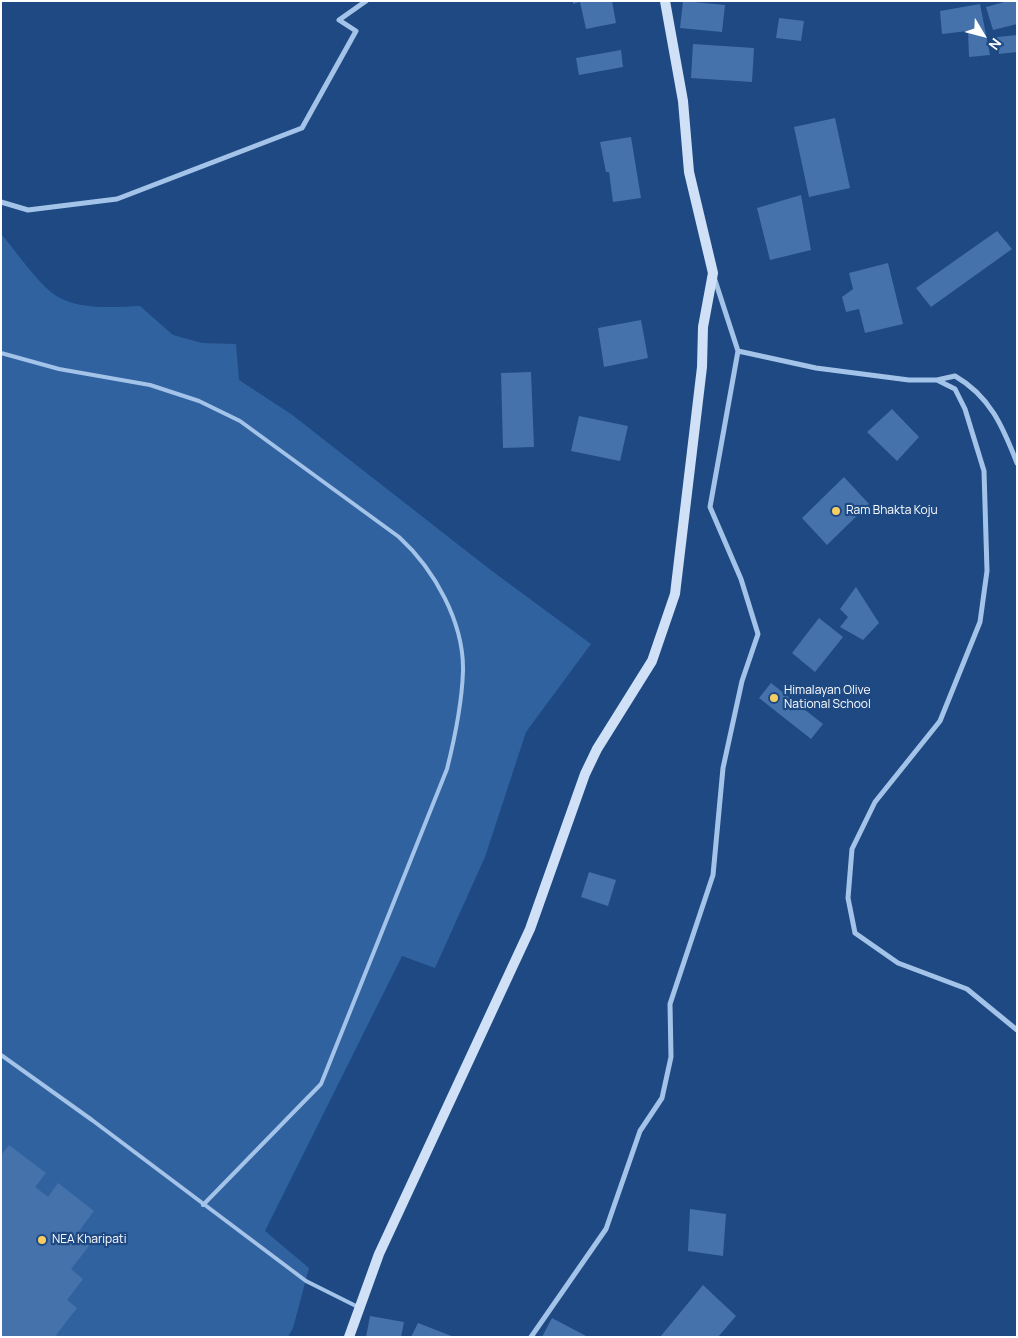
<!DOCTYPE html>
<html>
<head>
<meta charset="utf-8">
<style>
  body { margin:0 }
  #map { position:relative; width:1018px; height:1338px; overflow:hidden; background:#1e4982; font-family:Manrope,sans-serif }
  canvas { display:block }
  .frame { position:absolute; inset:0; border:2px solid #fff; pointer-events:none }
  .north { position:absolute; left:958px; top:10px; width:50px; height:50px; -webkit-text-stroke:4px #1e4982; paint-order:stroke; rotate:127deg; font-size:14px; font-weight:700; line-height:20px; text-align:center; color:#fff }
  .north::after { content:''; display:block; margin:auto; width:18px; height:22px; background:#fff; clip-path:polygon(50% 0,100% 100%,50% 72%,0 100%) }
</style>
</head>
<body>
<div id="map">
<canvas width="1018" height="1338"></canvas>
<div class="frame"></div>
<div class="north">N</div>
</div>
<script>
const ctx = document.querySelector('canvas').getContext('2d');
ctx.lineJoin = 'round';
function paint(path, color) { ctx.fillStyle = color; ctx.fill(path, 'evenodd'); }
function stroke(path, color, width, dash) { ctx.strokeStyle = color; ctx.lineWidth = width; ctx.lineCap = dash ? 'butt' : 'round'; ctx.setLineDash(dash || []); ctx.stroke(path); }
function drawText(font, color, halo, rows, align = 'center') {
  ctx.font = font + ' Manrope,sans-serif'; ctx.lineWidth = 4.5; ctx.setLineDash([]); ctx.textBaseline = 'middle'; ctx.strokeStyle = halo; ctx.fillStyle = color; for (const [text, x, y, turn = 0] of rows) {
    ctx.save(); ctx.translate(x, y); ctx.rotate((+turn || 0) * Math.PI / 180); ctx.textAlign = isNaN(turn) ? turn : align; if (halo) ctx.strokeText(text, 0, 0); ctx.fillText(text, 0, 0); ctx.restore();
  }
}
const green = new Path2D(`
  M 1,234 C 16,251 34,278 51,292 C 74,311 112,307 140,306 L 173,335 L 202,343 L 236,344 L 239,380 L 291,414 L 492,571 L 591,644 L 526,732 L 485,857 L 435,968 L 402,956 L 265,1231 L 309,1268 L 293,1328 L 288,1337 L 1,1337 Z`);
const building = new Path2D(`
  M 573,1 L 612,1 L 616,23 L 586,29 L 580,2 L 573,4 Z
  M 683,1 L 725,5 L 722,32 L 680,28 Z
  M 1008,1 L 1017,1 L 1017,24 L 993,30 L 986,7 Z
  M 980,4 L 990,55 L 969,57 L 968,31 L 942,34 L 940,11 Z
  M 779,18 L 804,21 L 801,41 L 776,38 Z
  M 1017,35 L 1017,52 L 999,54 L 997,37 Z
  M 693,44 L 754,48 L 752,82 L 691,78 Z
  M 621,50 L 623,67 L 579,75 L 576,58 Z
  M 835,118 L 850,188 L 809,197 L 794,127 Z
  M 631,137 L 641,198 L 613,202 L 609,172 L 606,172 L 600,142 Z
  M 801,195 L 811,250 L 770,260 L 757,208 Z
  M 997,231 L 1012,249 L 931,307 L 916,288 Z
  M 888,263 L 903,324 L 865,333 L 859,309 L 846,312 L 842,297 L 853,289 L 849,273 Z
  M 641,320 L 648,358 L 604,367 L 598,328 Z
  M 531,372 L 534,447 L 503,448 L 501,373 Z
  M 892,409 L 919,437 L 897,461 L 867,432 Z
  M 579,416 L 628,426 L 620,461 L 571,451 Z
  M 844,477 L 869,504 L 827,545 L 802,518 Z
  M 856,587 L 879,623 L 863,640 L 840,627 L 848,617 L 840,609 Z
  M 819,618 L 843,637 L 815,672 L 792,653 Z
  M 771,683 L 823,724 L 811,739 L 759,698 Z
  M 589,872 L 616,880 L 608,906 L 581,897 Z
  M 9,1145 L 46,1173 L 35,1187 L 48,1197 L 58,1183 L 94,1211 L 76,1235 L 89,1246 L 71,1269 L 83,1279 L 67,1300 L 77,1308 L 56,1335 L 59,1337 L 1,1337 L 1,1155 Z
  M 690,1209 L 726,1214 L 723,1256 L 688,1251 Z
  M 703,1285 L 736,1316 L 718,1337 L 660,1337 Z
  M 370,1316 L 404,1322 L 401,1337 L 366,1337 Z
  M 552,1318 L 588,1337 L 542,1337 Z
  M 418,1323 L 454,1337 L 411,1337 Z`);
const lane = new Path2D(`
  M 1,353 L 59,369 L 150,385 L 199,401 L 240,421 L 399,537 C 434,569 464,622 463,671 C 462,704 455,737 447,769 L 321,1084 L 203,1205
  M 1,1055 L 92,1120 L 306,1281 L 358,1307`);
const street = new Path2D(`
  M 1,202 L 28,210 L 117,199 L 302,128 L 356,31 L 339,20 L 366,1
  M 714,277 L 738,351 L 816,368 L 909,380 L 937,380 L 955,389 L 965,409 L 984,471 L 987,571 L 980,622 L 940,721 L 875,802 L 852,849 L 848,898 L 855,933 L 898,963 L 967,989 L 1017,1030
  M 937,380 L 955,376 C 990,396 1003,427 1017,463
  M 531,1337 L 606,1229 L 640,1131 L 662,1098 L 671,1057 L 670,1004 L 713,875 L 723,768 L 742,681 L 758,634 L 741,579 L 710,507 L 738,351`);
const secondary = new Path2D(`
  M 349,1337 L 379,1254 L 530,929 L 585,774 L 597,749 L 652,661 L 675,594 L 702,367 L 703,327 L 713,273 L 689,172 L 683,101 L 665,1`);
const markers = [
  [836,511,5,"#f8ce62"],
  [774,698,5,"#f8ce62"],
  [42,1240,5,"#f8ce62"]
];
const poiNames = [
  ["Ram Bhakta Koju",846,511],
  ["Himalayan Olive",784,691],
  ["National School",784,705],
  ["NEA Kharipati",52,1240]
];
paint(green, '#3162a0');
paint(building, '#4672ab');
stroke(lane, '#a4c3e9', 4);
stroke(street, '#a4c3e9', 5);
stroke(secondary, '#cfe0f7', 10);
for (const [x, y, r, color] of markers) { const dot = new Path2D(); dot.arc(x, y, r, 0, 2 * Math.PI); ctx.fillStyle = color; ctx.fill(dot); stroke(dot, '#1e4982', 2); }
drawText('12px', '#fff', '#1e4982', poiNames, 'left');
</script>
</body>
</html>
